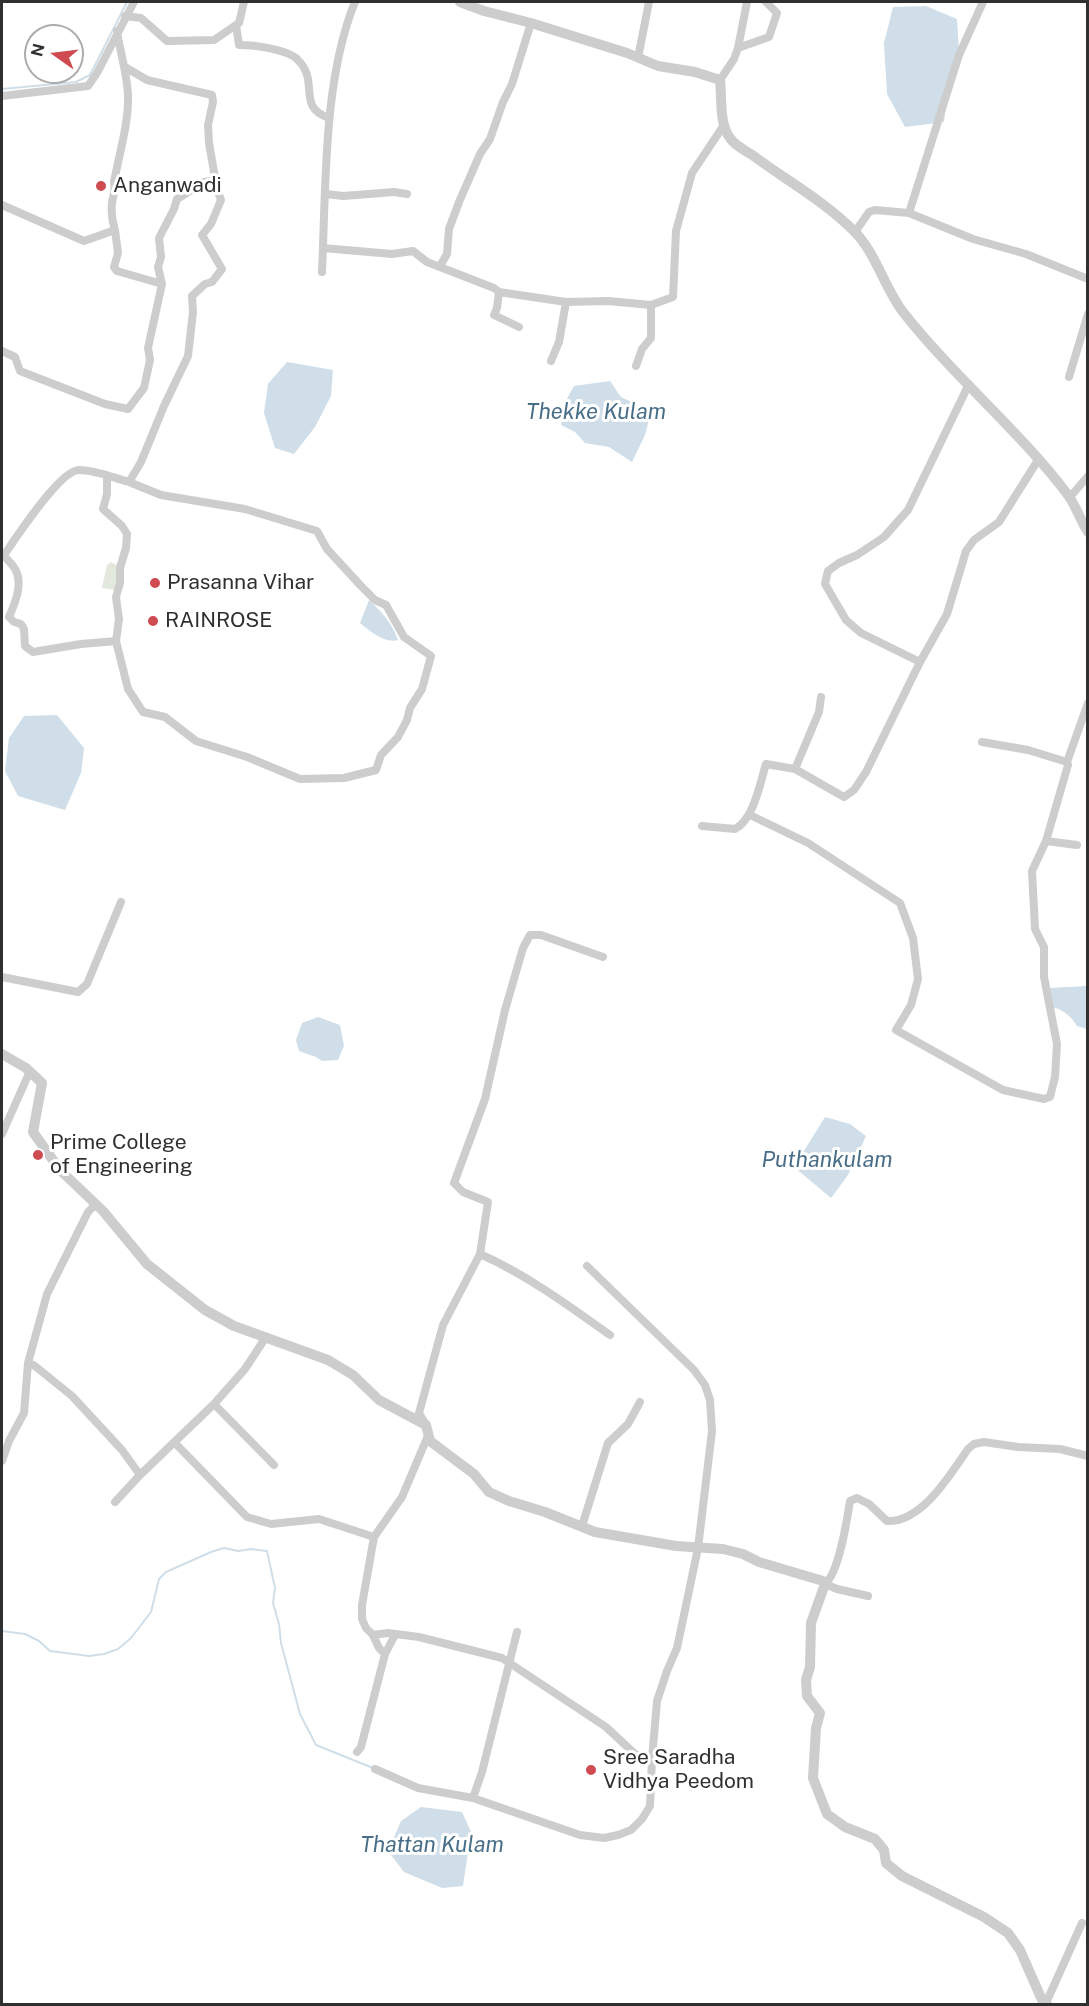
<!DOCTYPE html>
<html>
<head>
<meta charset="utf-8">
<style>
  body { margin:0 }
  #map { position:relative; width:1089px; height:2006px; overflow:hidden; background:#fff; font-family:"Public Sans",sans-serif }
  canvas { display:block }
  .frame { position:absolute; inset:0; border:3px solid #303030; pointer-events:none }
  .north { position:absolute; left:24px; top:24px; width:60px; height:60px; box-sizing:border-box; background:#fff; border:2px solid #acacac; border-radius:50%; rotate:284deg; font-size:16px; font-weight:700; line-height:24px; text-align:center; color:#303030 }
  .north::after { content:''; display:block; margin:auto; width:21px; height:27px; background:#d04a51; clip-path:polygon(50% 0,100% 100%,50% 72%,0 100%) }
</style>
</head>
<body>
<div id="map">
<canvas width="1089" height="2006"></canvas>
<div class="frame"></div>
<div class="north">N</div>
</div>
<script>
const ctx = document.querySelector('canvas').getContext('2d');
ctx.lineJoin = 'round';
function paint(path, color) { ctx.fillStyle = color; ctx.fill(path, 'evenodd'); }
function stroke(path, color, width, dash) { ctx.strokeStyle = color; ctx.lineWidth = width; ctx.lineCap = dash ? 'butt' : 'round'; ctx.setLineDash(dash || []); ctx.stroke(path); }
function drawText(font, color, halo, rows, align = 'center') {
  ctx.font = font + ' "Public Sans",sans-serif'; ctx.lineWidth = 6; ctx.setLineDash([]); ctx.textBaseline = 'middle'; ctx.strokeStyle = halo; ctx.fillStyle = color; for (const [text, x, y, turn = 0] of rows) {
    ctx.save(); ctx.translate(x, y); ctx.rotate((+turn || 0) * Math.PI / 180); ctx.textAlign = isNaN(turn) ? turn : align; if (halo) ctx.strokeText(text, 0, 0); ctx.fillText(text, 0, 0); ctx.restore();
  }
}
const green = new Path2D(`
  M 111,562 L 118,566 L 116,590 L 102,588 L 107,565 Z`);
const water = new Path2D(`
  M 926,6 L 957,19 L 959,52 L 948,88 L 944,122 L 905,127 L 887,94 L 884,43 L 893,7 Z
  M 287,362 L 333,370 L 331,396 L 315,427 L 294,454 L 275,448 L 264,413 L 268,384 Z
  M 610,381 L 621,397 L 640,406 L 650,416 L 645,435 L 632,462 L 609,447 L 585,443 L 575,432 L 561,425 L 564,404 L 574,386 Z
  M 369,600 C 382,612 392,623 398,640 C 385,644 370,631 360,623 Z
  M 57,715 L 84,748 L 81,773 L 65,810 L 18,796 L 5,771 L 9,738 L 24,716 Z
  M 1087,986 L 1087,1029 L 1077,1026 C 1071,1016 1064,1010 1052,1007 L 1049,988 Z
  M 318,1017 L 340,1025 L 344,1046 L 338,1060 L 322,1061 L 316,1057 L 299,1051 L 296,1040 L 302,1023 Z
  M 825,1117 L 850,1124 L 866,1136 L 848,1175 L 831,1198 L 794,1167 Z
  M 421,1807 L 462,1812 L 471,1832 L 463,1886 L 442,1888 L 404,1872 L 388,1851 L 401,1821 Z`);
const stream = new Path2D(`
  M 2,89 L 76,82 L 90,75 L 127,2
  M 2,1631 L 25,1634 L 39,1641 L 50,1651 L 89,1656 L 104,1654 L 118,1649 L 131,1638 L 151,1612 L 159,1579 L 166,1572 L 211,1552 L 224,1548 L 238,1551 L 251,1549 L 267,1551 L 275,1588 L 273,1603 L 279,1624 L 281,1643 L 300,1714 L 316,1745 L 373,1768`);
const minor = new Path2D(`
  M 125,16 L 141,18 L 167,41 L 214,40 L 239,23 L 244,2
  M 236,25 L 239,45 C 253,45 288,49 298,60 C 320,82 296,107 329,118
  M 738,48 L 747,2
  M 638,58 L 649,2
  M 720,80 L 734,59 L 738,48 L 769,37 L 777,13 L 766,2
  M 2,96 L 88,86 L 97,73 L 134,2
  M 326,194 L 343,196 L 394,192 L 407,194
  M 2,205 L 84,241 L 115,230 C 112,221 111,212 112,203 C 113,194 116,191 114,182 C 119,155 129,122 128,95 C 127,73 120,52 117,31
  M 909,213 L 959,55 L 983,2
  M 115,230 L 118,253 L 114,267 L 117,271 L 162,284
  M 855,232 L 869,212 L 875,210 L 909,213 L 973,239 L 1026,254 L 1088,279
  M 323,248 L 392,254 L 413,251 L 427,262 L 494,288 L 499,292 L 497,308 L 494,315 L 519,327
  M 440,266 L 447,254 L 449,229 L 459,202 L 480,154 L 490,139 L 503,102 L 512,84 L 531,23
  M 322,272 C 326,187 323,80 355,2
  M 499,292 L 566,302 L 608,301 L 651,305 L 673,297 L 676,231 L 692,173 L 724,125
  M 2,351 L 15,357 L 20,371 L 105,404 L 128,409 L 144,388 L 150,360 L 148,348 L 162,284 L 158,267 L 161,257 L 159,238 L 174,209 L 177,199 L 204,182 L 217,180
  M 551,361 L 559,342 L 566,302
  M 636,366 L 642,349 L 651,338 L 651,305
  M 1069,377 L 1088,314
  M 107,476 L 107,494 L 103,509 L 122,526 L 127,534 L 126,548 L 120,568 L 120,583 L 116,597 L 119,619 L 116,641 L 128,689 L 143,712 L 165,717 L 196,741 L 247,757 L 300,779 L 344,778 L 376,770 L 381,755 L 398,737 L 407,720 L 410,708 L 422,689 L 431,656 L 404,637 L 386,605 L 375,600 L 361,586 L 327,549 L 317,531 L 245,509 L 161,495 L 129,482
  M 1070,497 L 1088,476
  M 2,555 L 4,555 C 16,538 60,470 79,470 C 96,470 114,478 129,482 L 141,462 L 164,406 L 188,356 L 193,312 L 192,296 L 205,284 L 212,282 L 222,269 L 202,235 L 211,224 L 221,200 L 217,189 L 209,143 L 208,125 L 213,102 L 212,95 L 147,80 L 125,67
  M 4,555 C 7,560 10,562 13,566 C 25,581 15,603 9,617 L 14,622 L 21,624 L 24,629 L 25,646 L 33,652 L 81,644 L 116,641
  M 920,662 L 861,633 L 846,620 L 825,584 L 828,571 L 839,563 L 857,555 L 884,537 L 908,510 L 969,384
  M 982,742 L 1028,750 L 1067,762 L 1088,703
  M 795,769 L 819,712 L 821,697
  M 750,815 L 808,843 L 900,903 L 913,938 L 918,979 L 911,1005 L 896,1030 L 1003,1090 L 1044,1099 L 1050,1097 L 1055,1077 L 1057,1044 L 1044,977 L 1044,947 L 1035,929 L 1032,871 L 1046,841 L 1068,765
  M 702,826 L 735,829 C 754,819 760,783 766,764 L 795,769 L 844,797 L 854,790 L 866,772 L 920,662 L 947,614 L 966,551 L 974,540 L 999,522 L 1038,460
  M 1046,841 L 1077,845
  M 2,977 L 78,992 L 87,984 L 121,902
  M 2,1134 L 30,1071
  M 480,1254 C 527,1275 568,1305 610,1335
  M 28,1363 L 35,1366 L 72,1396 L 122,1450 L 140,1475
  M 214,1404 L 274,1465
  M 426,1425 L 419,1413 L 443,1325 L 480,1254 L 488,1202 L 463,1192 L 454,1183 L 485,1099 L 505,1010 L 523,948 L 530,935 L 541,935 L 603,957
  M 174,1442 L 247,1517 L 271,1524 L 319,1519 L 374,1537
  M 2,1461 L 9,1441 L 24,1413 L 28,1363 L 47,1294 L 88,1212 L 96,1204
  M 115,1502 L 140,1475 L 214,1404 L 245,1369 L 266,1337
  M 582,1526 L 608,1443 L 628,1424 L 640,1402
  M 868,1596 L 837,1589 L 825,1584 C 839,1573 847,1520 850,1501 L 857,1498 L 869,1504 L 887,1521 C 922,1523 951,1473 968,1449 L 974,1444 L 984,1442 L 1018,1447 L 1060,1449 L 1088,1456
  M 373,1635 L 388,1633 L 419,1637 L 502,1658 L 606,1727 L 636,1755 L 652,1759
  M 385,1654 L 379,1648 L 373,1635 L 366,1628 L 362,1619 L 362,1605 L 374,1537 L 402,1497 L 427,1438 L 430,1441
  M 357,1752 L 361,1747 L 385,1654 L 395,1635
  M 375,1769 L 418,1788 L 473,1798 L 580,1835 L 604,1838 L 618,1835 L 631,1830 L 642,1819 L 650,1806 L 652,1759 L 657,1701 L 667,1671 L 677,1648 L 698,1548 L 712,1431 L 710,1400 L 705,1385 L 694,1370 L 587,1266
  M 473,1798 L 482,1772 L 517,1632
  M 1046,2003 L 1082,1923`);
const tertiary = new Path2D(`
  M 460,2 L 484,11 L 531,23 L 627,53 L 658,66 L 695,72 L 720,80 C 722,97 719,124 730,138 C 735,146 748,152 755,157 C 789,182 824,201 854,231 C 876,253 884,287 903,312 C 954,377 1019,430 1068,495 C 1076,506 1080,520 1088,532
  M 2,1054 L 26,1068 L 42,1083 L 33,1132 L 60,1170 L 103,1211 L 147,1264 L 205,1310 L 234,1326 L 328,1360 L 353,1375 L 379,1400 L 426,1425 L 430,1441 L 474,1474 L 489,1492 L 509,1501 L 545,1512 L 595,1532 L 676,1546 L 723,1549 L 743,1554 L 759,1562 L 823,1581 L 825,1584 L 811,1623 L 810,1667 L 806,1680 L 807,1696 L 820,1713 L 816,1728 L 813,1778 L 827,1814 L 845,1827 L 875,1839 L 884,1850 L 886,1863 L 902,1876 L 984,1917 L 1008,1933 L 1020,1950 L 1042,2000 L 1047,2004`);
const markers = [
  [101,186,6,"#d04a51"],
  [155,583,6,"#d04a51"],
  [153,621,6,"#d04a51"],
  [38,1155,6,"#d04a51"],
  [591,1770,6,"#d04a51"]
];
const poiNames = [
  ["Anganwadi",113,186],
  ["Prasanna Vihar",167,583],
  ["RAINROSE",165,621],
  ["Prime College",50,1143],
  ["of Engineering",50,1167],
  ["Sree Saradha",603,1758],
  ["Vidhya Peedom",603,1782]
];
const waterNames = [
  ["Thekke Kulam",596,412],
  ["Puthankulam",827,1160],
  ["Thattan Kulam",432,1845]
];
paint(green, '#e3e8dd');
paint(water, '#cfdee8');
stroke(stream, '#cfdee8', 2);
stroke(minor, '#cdcdcd', 8);
stroke(tertiary, '#cdcdcd', 10);
for (const [x, y, r, color] of markers) { const dot = new Path2D(); dot.arc(x, y, r, 0, 2 * Math.PI); ctx.fillStyle = color; ctx.fill(dot); stroke(dot, '#fff', 2); }
drawText('21px', '#303030', '#fff', poiNames, 'left');
drawText('italic 22px', '#486e88', '#fff', waterNames);
</script>
</body>
</html>
